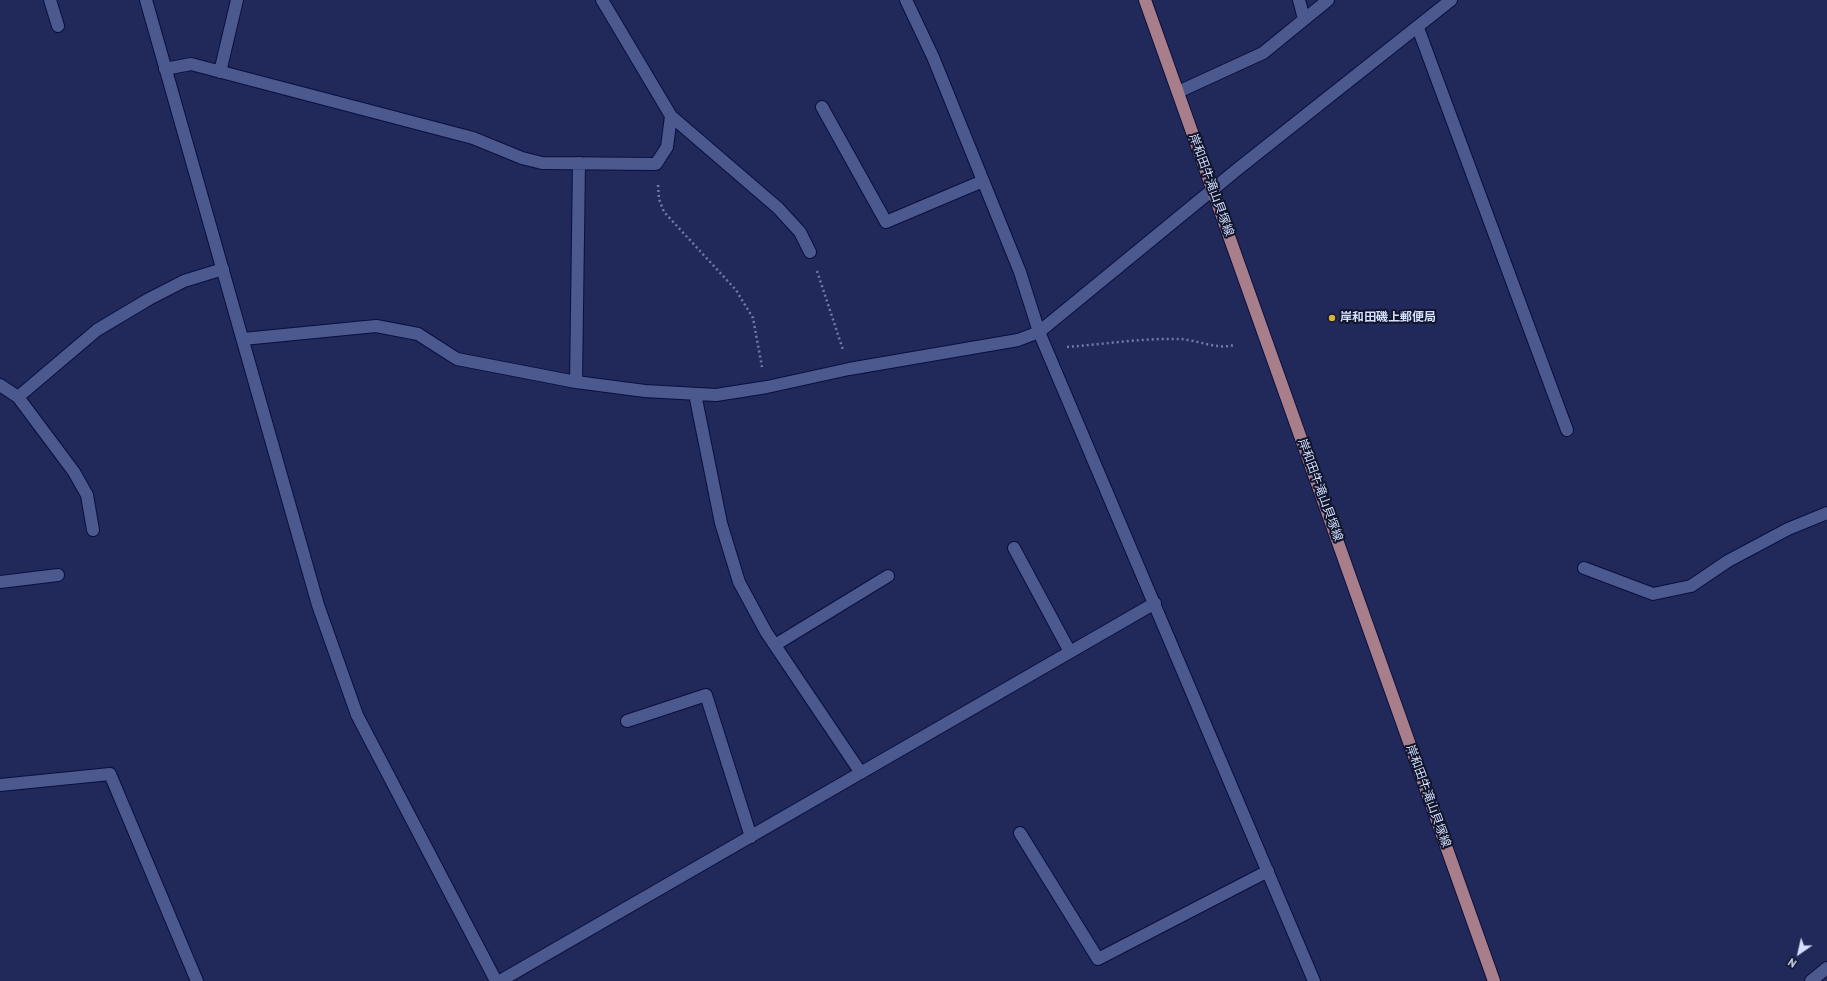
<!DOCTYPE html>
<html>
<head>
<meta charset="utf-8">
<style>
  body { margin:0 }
  #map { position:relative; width:1827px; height:981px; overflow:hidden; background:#20295a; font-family:"PT Sans",sans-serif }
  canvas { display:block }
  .north { position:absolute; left:1779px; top:933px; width:40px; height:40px; -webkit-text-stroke:3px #10152b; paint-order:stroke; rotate:214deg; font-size:11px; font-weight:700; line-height:16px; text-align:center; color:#d5dffe }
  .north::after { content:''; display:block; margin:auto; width:14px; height:18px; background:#d5dffe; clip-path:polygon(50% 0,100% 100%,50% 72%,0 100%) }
</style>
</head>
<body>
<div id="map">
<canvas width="1827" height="981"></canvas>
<div class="north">N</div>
</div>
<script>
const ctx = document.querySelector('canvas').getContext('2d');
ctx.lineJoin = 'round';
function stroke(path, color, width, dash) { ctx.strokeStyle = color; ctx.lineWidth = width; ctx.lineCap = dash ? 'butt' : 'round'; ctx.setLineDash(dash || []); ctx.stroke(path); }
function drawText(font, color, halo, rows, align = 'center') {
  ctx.font = font + ' "PT Sans","Noto Sans JP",sans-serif'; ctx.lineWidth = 4; ctx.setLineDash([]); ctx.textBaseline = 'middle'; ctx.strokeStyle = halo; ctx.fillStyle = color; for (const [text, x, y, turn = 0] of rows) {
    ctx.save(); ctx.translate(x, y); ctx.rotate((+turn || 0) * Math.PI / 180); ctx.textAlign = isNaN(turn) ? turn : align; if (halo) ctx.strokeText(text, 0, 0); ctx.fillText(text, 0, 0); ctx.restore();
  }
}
const path = new Path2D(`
  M 658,185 L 659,199 L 664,212 L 736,290 L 753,318 L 762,367
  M 817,271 L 843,350
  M 1067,347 C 1104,344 1143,338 1180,339 C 1198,340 1217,350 1234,345`);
const minor = new Path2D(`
  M 50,0 L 58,26
  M 146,0 L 318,605 L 357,715 L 496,981
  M 602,0 L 671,116 L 778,208 L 800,232 L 810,252
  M 906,0 L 933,57 L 1020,272 L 1039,332 L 1314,981
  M 1299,0 L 1304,19
  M 1418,28 L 1567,430
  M 165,69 L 191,64 L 473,138 L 522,158 L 542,163 L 656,164 L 667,147 L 671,116
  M 220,72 L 237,0
  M 1178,92 L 1263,53 L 1328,0
  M 822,107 L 886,222 L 983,181
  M 243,339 L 376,326 L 418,334 L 457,359 L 576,382 L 645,391 L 716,395 L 767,387 L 849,369 L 1018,340 L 1039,332 L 1239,168 L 1451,0
  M 576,382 L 579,163
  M 0,385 L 18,397 L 74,472 L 87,495 L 93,530
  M 695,394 L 721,523 L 739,582 L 766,632 L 861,773
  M 18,397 L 97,330 L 149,299 L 184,281 L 223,269
  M 1014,548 L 1070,652
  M 1584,568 L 1653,594 L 1691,586 L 1728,561 L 1788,529 L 1827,513
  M 0,582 L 58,575
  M 775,645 L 888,576
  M 627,721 L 706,695 L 751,837
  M 0,785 L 110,774 L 197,981
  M 1020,833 L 1098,959 L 1268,871
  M 500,981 L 1155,603
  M 1811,981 L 1827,968`);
const major = new Path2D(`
  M 1145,0 L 1494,981`);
const markers = [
  [1332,318,4,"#d9b434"]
];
const streetNames = [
  ["岸和田牛滝山貝塚線",1211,185,70],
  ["岸和田牛滝山貝塚線",1320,490,70],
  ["岸和田牛滝山貝塚線",1428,796,70]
];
const poiNames = [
  ["岸和田磯上郵便局",1340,318]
];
stroke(minor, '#0b0f3e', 14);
stroke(major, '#0b0f3e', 14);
stroke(path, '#727ba4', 2.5, [2, 3]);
stroke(minor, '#4b598e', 12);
stroke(major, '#a77e89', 12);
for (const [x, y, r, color] of markers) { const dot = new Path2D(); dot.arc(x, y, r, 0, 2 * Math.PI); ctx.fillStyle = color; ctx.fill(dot); stroke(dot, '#10152b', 1.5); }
drawText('12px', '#d5dffe', '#10152b', streetNames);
drawText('bold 12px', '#d5dffe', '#10152b', poiNames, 'left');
</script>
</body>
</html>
